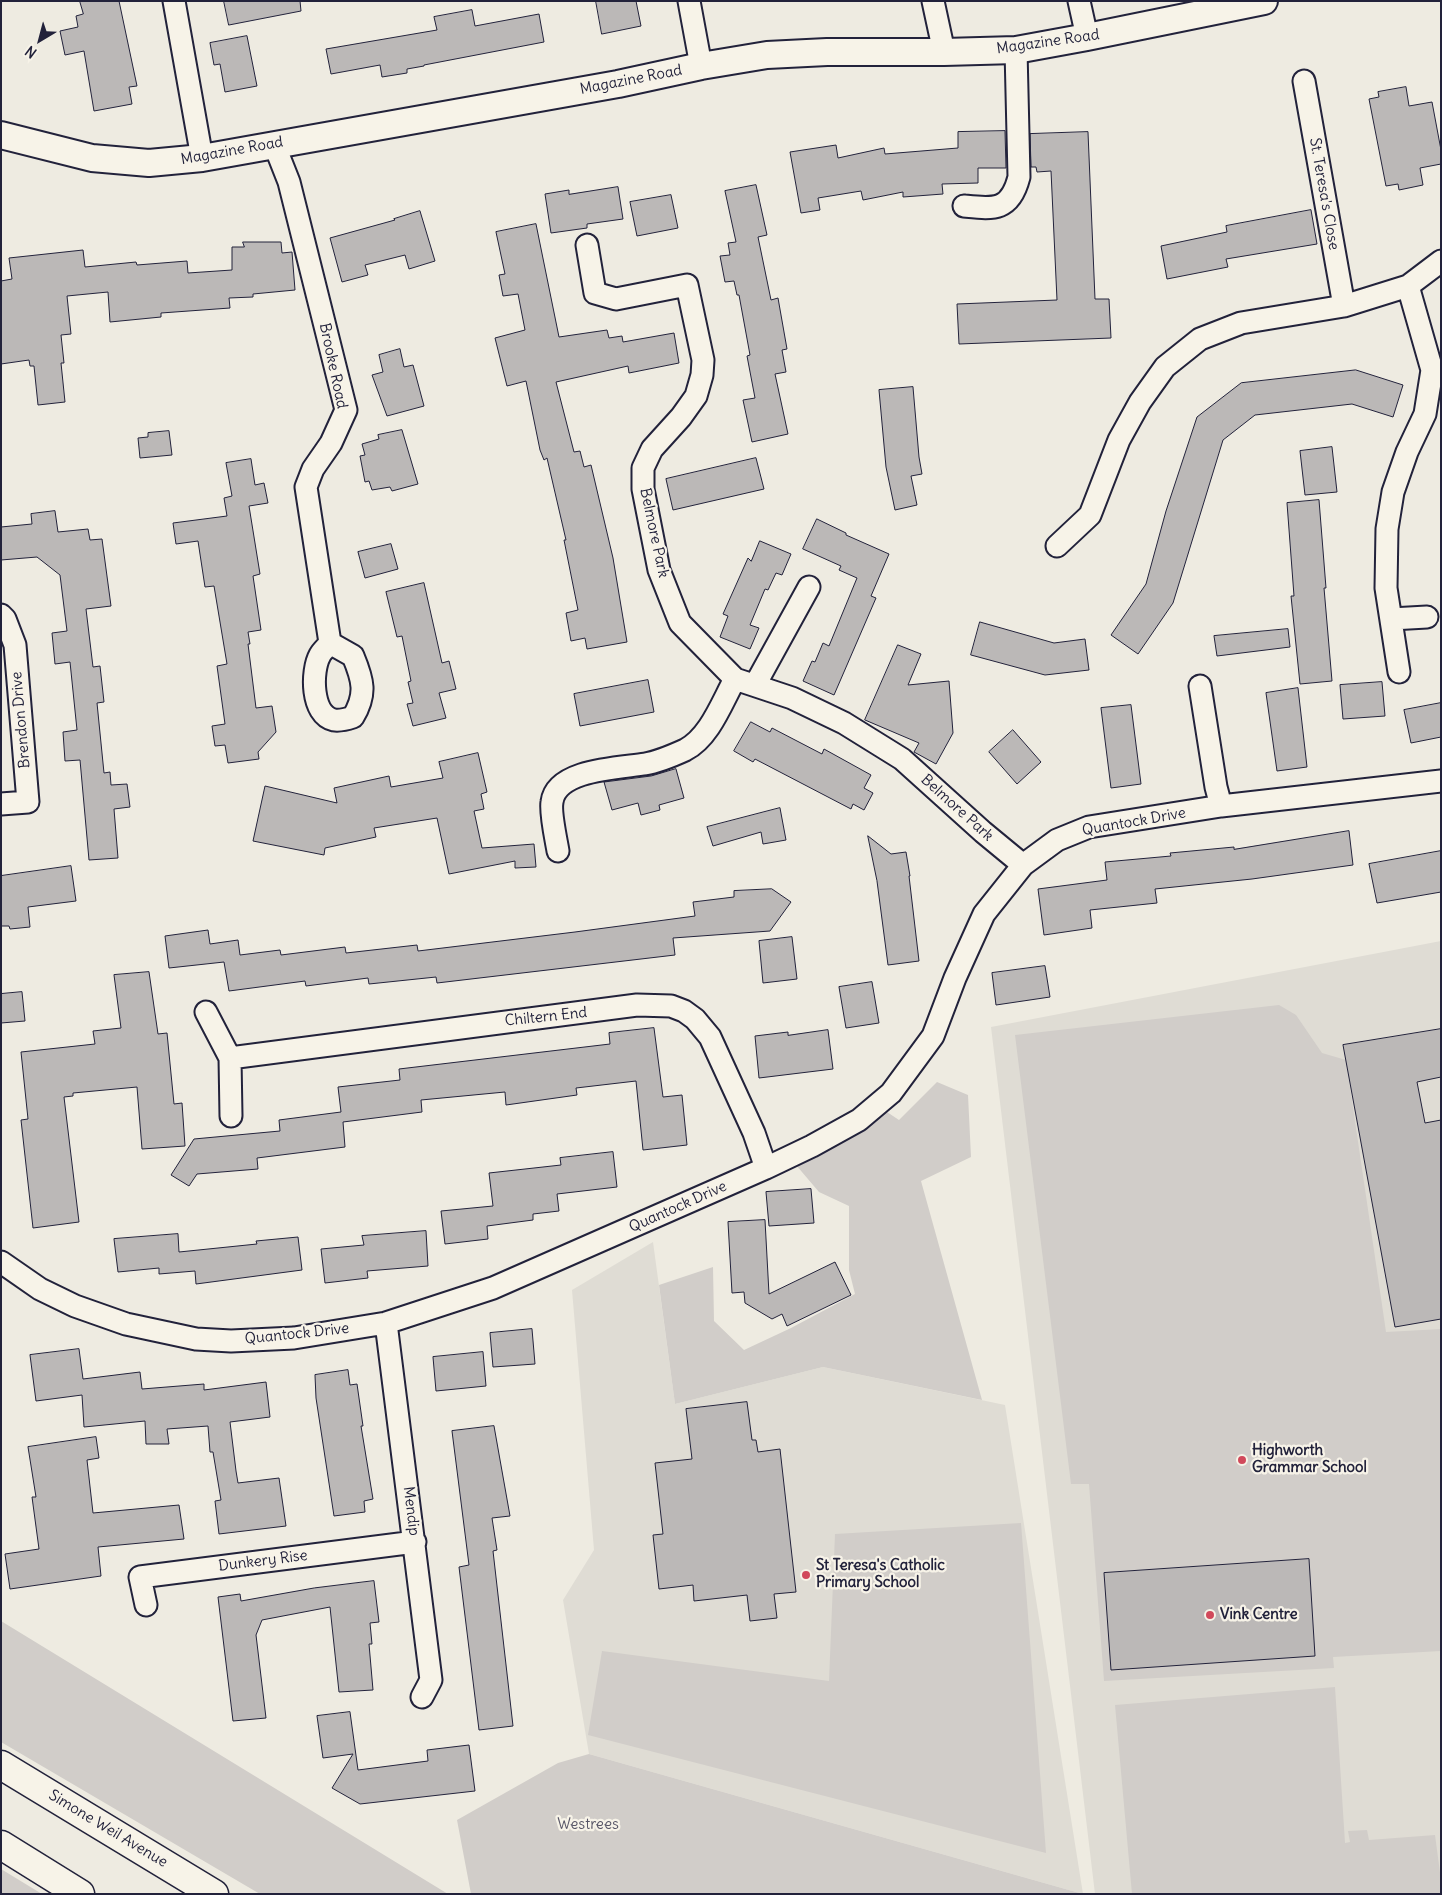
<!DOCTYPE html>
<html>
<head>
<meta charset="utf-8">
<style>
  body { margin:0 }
  #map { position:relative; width:1442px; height:1895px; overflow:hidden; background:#eeebe1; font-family:Delius,sans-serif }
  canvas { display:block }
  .frame { position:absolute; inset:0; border:2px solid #22223b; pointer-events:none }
  .north { position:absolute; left:15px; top:15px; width:50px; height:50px; -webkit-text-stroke:4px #f7f3e8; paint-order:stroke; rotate:217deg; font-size:14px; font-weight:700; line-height:20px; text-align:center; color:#22223b }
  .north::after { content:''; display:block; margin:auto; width:18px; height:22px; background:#22223b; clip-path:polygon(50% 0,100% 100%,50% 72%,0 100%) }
</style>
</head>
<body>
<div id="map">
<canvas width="1442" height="1895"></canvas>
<div class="frame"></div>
<div class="north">N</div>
</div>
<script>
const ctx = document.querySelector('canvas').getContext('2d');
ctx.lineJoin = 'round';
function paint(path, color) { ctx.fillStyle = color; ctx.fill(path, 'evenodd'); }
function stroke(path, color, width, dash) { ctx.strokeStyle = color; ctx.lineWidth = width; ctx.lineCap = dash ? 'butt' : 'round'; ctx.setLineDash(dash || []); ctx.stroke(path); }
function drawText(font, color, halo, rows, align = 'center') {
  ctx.font = font + ' Delius,sans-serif'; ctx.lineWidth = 4.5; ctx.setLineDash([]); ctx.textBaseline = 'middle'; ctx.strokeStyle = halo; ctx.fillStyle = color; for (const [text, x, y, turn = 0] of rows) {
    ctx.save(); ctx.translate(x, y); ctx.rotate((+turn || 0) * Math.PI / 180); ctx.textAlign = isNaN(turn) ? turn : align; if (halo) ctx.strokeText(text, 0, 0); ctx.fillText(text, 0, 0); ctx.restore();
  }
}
const built = new Path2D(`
  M 1441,941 L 1441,1894 L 1095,1894 L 991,1027 Z
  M 653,1242 L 675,1404 L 823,1367 L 1005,1405 L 1083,1894 L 589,1754 L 563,1600 L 594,1550 L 572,1290 Z`);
const green = new Path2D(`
  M 1279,1005 L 1296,1015 L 1322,1053 L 1346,1060 L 1386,1332 L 1441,1329 L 1441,1651 L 1333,1657 L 1334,1668 L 1104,1681 L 1089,1484 L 1071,1484 L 1015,1035 Z
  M 937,1082 L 968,1095 L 971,1157 L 921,1181 L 982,1400 L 823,1367 L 675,1404 L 659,1285 L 713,1267 L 714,1321 L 744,1350 L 791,1328 L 855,1294 L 849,1270 L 849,1206 L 819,1192 L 796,1165 L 884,1110 L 899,1120 Z
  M 1021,1523 L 1046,1853 L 588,1735 L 602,1651 L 829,1681 L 835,1534 Z
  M 1,1621 L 448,1894 L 260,1894 L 1,1742 Z
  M 1335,1687 L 1345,1843 L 1350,1842 L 1348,1831 L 1367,1830 L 1369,1840 L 1435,1835 L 1441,1880 L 1441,1894 L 1132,1894 L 1115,1705 Z
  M 589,1754 L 1083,1894 L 471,1894 L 457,1820 L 558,1763 Z
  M 1,1869 L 42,1894 L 1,1894 Z`);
const building = new Path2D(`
  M 80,1 L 119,1 L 137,86 L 129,87 L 132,104 L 94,111 L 84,51 L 65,55 L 60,31 L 78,27 L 76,16 L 83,14 Z
  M 224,1 L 300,1 L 301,11 L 229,25 Z
  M 596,1 L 636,1 L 641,26 L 602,34 Z
  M 472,10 L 475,26 L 539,14 L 544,42 L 424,65 L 424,66 L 407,69 L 407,73 L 382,77 L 380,65 L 331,74 L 326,49 L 437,30 L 434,17 Z
  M 247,36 L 257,86 L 225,92 L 220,64 L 214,65 L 210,43 Z
  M 1406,87 L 1409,106 L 1432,102 L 1441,150 L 1441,164 L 1420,168 L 1423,185 L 1399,190 L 1398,184 L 1386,186 L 1369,99 L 1379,97 L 1378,92 Z
  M 1005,131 L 1006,168 L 978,168 L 978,183 L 942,184 L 943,194 L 903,197 L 903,192 L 863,200 L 861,191 L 818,198 L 820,210 L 801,213 L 790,152 L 836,145 L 838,158 L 884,148 L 885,154 L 958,148 L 958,132 Z
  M 1088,132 L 1095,299 L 1109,299 L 1111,338 L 959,344 L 957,304 L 1057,300 L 1051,171 L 1037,172 L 1036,167 L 1031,167 L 1030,134 Z
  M 756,185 L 767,235 L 758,237 L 771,300 L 778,298 L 787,349 L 782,350 L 786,372 L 775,374 L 788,434 L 752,442 L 743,400 L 755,398 L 747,356 L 750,355 L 739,295 L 737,295 L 734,281 L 725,282 L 720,256 L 730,255 L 728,243 L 736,242 L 725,191 Z
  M 618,187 L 623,219 L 587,224 L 587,228 L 551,233 L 545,194 L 569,190 L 569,194 Z
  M 671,195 L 678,228 L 637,236 L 630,202 Z
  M 1311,210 L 1317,244 L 1226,259 L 1228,267 L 1167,279 L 1161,246 L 1227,232 L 1226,226 Z
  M 420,211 L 435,261 L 409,269 L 405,255 L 365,265 L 368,275 L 342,282 L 330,238 L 395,220 L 394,219 Z
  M 536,224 L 559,337 L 607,330 L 609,338 L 622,336 L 623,342 L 674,333 L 679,363 L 629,373 L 628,366 L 556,382 L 574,452 L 580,451 L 584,467 L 591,465 L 613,558 L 627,642 L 587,649 L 585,638 L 571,641 L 566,613 L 578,610 L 564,540 L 566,540 L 547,458 L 544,460 L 540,450 L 526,381 L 507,386 L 495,338 L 525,330 L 518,294 L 503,296 L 499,275 L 505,274 L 496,232 Z
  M 243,242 L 281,242 L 282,253 L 292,252 L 295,290 L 253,294 L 253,297 L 229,298 L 230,308 L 161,313 L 161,317 L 110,322 L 108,292 L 67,296 L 71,334 L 61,335 L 64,363 L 61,363 L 65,402 L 38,405 L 34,366 L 30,366 L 29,360 L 1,364 L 1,281 L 12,279 L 9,258 L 83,250 L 85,267 L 136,262 L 137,265 L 187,261 L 188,273 L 232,270 L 232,247 L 244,247 Z
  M 400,349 L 404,367 L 413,365 L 424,406 L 387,416 L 372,375 L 383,372 L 379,355 Z
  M 1356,370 L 1403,385 L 1393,417 L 1352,404 L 1255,415 L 1223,440 L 1173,603 L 1138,654 L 1111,635 L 1146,584 L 1166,511 L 1197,417 L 1241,383 Z
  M 913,387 L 919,457 L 922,474 L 911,476 L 917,505 L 895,510 L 886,467 L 879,390 Z
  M 402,430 L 418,484 L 392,491 L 390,487 L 372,490 L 369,481 L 365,482 L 360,456 L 365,455 L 362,444 L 379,439 L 378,435 Z
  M 169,431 L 172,455 L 140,458 L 138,438 L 148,437 L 148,433 Z
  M 1332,447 L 1337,492 L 1305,495 L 1300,451 Z
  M 756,458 L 764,489 L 673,510 L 666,479 Z
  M 251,459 L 255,485 L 264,483 L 268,503 L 249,506 L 260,574 L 253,576 L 261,630 L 248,632 L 250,644 L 248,644 L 256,708 L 272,706 L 276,732 L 258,752 L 259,759 L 228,763 L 225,745 L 215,746 L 212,726 L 225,724 L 217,666 L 227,664 L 214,586 L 205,587 L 198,541 L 176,544 L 173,523 L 227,516 L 224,498 L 232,496 L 226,463 Z
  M 1319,500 L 1326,588 L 1324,588 L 1332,681 L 1300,684 L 1291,596 L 1294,596 L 1287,503 Z
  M 55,511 L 58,532 L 88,529 L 90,540 L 102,539 L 111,606 L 86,609 L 93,667 L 100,666 L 104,702 L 97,703 L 104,773 L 110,772 L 111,785 L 127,784 L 130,807 L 114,809 L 118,858 L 89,860 L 80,760 L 65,761 L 63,732 L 77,730 L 70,662 L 55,664 L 52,633 L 67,631 L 60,575 L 37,557 L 1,560 L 1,527 L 32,524 L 31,514 Z
  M 817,519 L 846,533 L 846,535 L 889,554 L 871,596 L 876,598 L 834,695 L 803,681 L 812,661 L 815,662 L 823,643 L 829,646 L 857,578 L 839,570 L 841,566 L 803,549 Z
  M 760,541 L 791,554 L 782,575 L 776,573 L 768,590 L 765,589 L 750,625 L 759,628 L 750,649 L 720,637 L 728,616 L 723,614 L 748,558 L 751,561 Z
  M 391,544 L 398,569 L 365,578 L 358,552 Z
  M 424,583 L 442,663 L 449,661 L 456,689 L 439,693 L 446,718 L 413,726 L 407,704 L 413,703 L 408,682 L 411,681 L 402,636 L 397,637 L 386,592 Z
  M 980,622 L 1054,643 L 1085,639 L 1089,670 L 1045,675 L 971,655 Z
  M 1288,629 L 1290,647 L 1217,656 L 1214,636 Z
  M 898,645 L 921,654 L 908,685 L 949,681 L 953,733 L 936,764 L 914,752 L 919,743 L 865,720 Z
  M 648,680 L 654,712 L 580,726 L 574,694 Z
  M 1382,682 L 1385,716 L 1343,719 L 1340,685 Z
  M 1298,688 L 1307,767 L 1277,771 L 1266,693 Z
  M 1441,703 L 1441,737 L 1411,743 L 1404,710 Z
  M 1131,705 L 1141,784 L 1111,788 L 1101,708 Z
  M 751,722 L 770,732 L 772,728 L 822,754 L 824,749 L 871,775 L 864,788 L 873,793 L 864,810 L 853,804 L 851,809 L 755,759 L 753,762 L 734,751 Z
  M 1013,730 L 1041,762 L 1017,784 L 989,752 Z
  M 478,753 L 487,792 L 481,794 L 484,809 L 474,811 L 482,848 L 534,844 L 536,867 L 515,868 L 515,861 L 449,874 L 437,818 L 374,828 L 376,837 L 325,848 L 324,855 L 253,841 L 265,786 L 337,803 L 334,788 L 389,776 L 391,787 L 443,778 L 439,762 Z
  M 676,769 L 684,798 L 659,805 L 660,810 L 641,815 L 638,803 L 612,810 L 604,782 L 651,776 Z
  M 780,808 L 786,840 L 763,844 L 761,832 L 713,846 L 707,827 Z
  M 1349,831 L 1353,865 L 1252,879 L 1155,889 L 1157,903 L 1090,910 L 1092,928 L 1044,935 L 1038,889 L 1107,880 L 1105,862 L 1171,856 L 1170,853 L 1234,847 L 1234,849 Z
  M 868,836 L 891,854 L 906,852 L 910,876 L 909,876 L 919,961 L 888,965 L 877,881 Z
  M 1441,851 L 1441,892 L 1377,903 L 1369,864 Z
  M 71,866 L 76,901 L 28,907 L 30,927 L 10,929 L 9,926 L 1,926 L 1,876 Z
  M 772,889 L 791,902 L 770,931 L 673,938 L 675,955 L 437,983 L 436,977 L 369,984 L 368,978 L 306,986 L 305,981 L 229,991 L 224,962 L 169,968 L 165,936 L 208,930 L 210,944 L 238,940 L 240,955 L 280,950 L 281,955 L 345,947 L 346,953 L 417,945 L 418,951 L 575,932 L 695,916 L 693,902 L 734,897 L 734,891 Z
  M 792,937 L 797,979 L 763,983 L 759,941 Z
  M 1045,966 L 1050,997 L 996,1005 L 992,973 Z
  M 149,972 L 158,1034 L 167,1033 L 174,1104 L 182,1103 L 185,1146 L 142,1149 L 137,1087 L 73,1093 L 73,1096 L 64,1097 L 79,1222 L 33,1228 L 21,1120 L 28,1119 L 21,1052 L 95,1044 L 93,1031 L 121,1028 L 114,975 Z
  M 872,982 L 879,1023 L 846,1028 L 839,987 Z
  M 22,992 L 25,1021 L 1,1023 L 1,994 Z
  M 654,1028 L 663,1097 L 682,1095 L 687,1145 L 643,1150 L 636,1081 L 576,1088 L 577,1095 L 506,1105 L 505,1092 L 421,1100 L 422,1112 L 343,1122 L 345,1147 L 257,1158 L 258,1169 L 197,1174 L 189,1186 L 171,1175 L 194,1139 L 280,1131 L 279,1120 L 341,1112 L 338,1087 L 400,1080 L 399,1069 L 610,1044 L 609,1033 Z
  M 1441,1029 L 1441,1077 L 1417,1082 L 1425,1123 L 1441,1120 L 1441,1319 L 1395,1327 L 1343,1045 Z
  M 828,1030 L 833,1069 L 759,1078 L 755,1036 L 788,1032 L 788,1035 Z
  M 613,1152 L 617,1187 L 557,1194 L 559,1211 L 533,1214 L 533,1220 L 487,1226 L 488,1239 L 445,1244 L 441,1211 L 493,1206 L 489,1173 L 561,1165 L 560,1158 Z
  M 811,1189 L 814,1223 L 769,1226 L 766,1192 Z
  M 765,1220 L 769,1294 L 835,1262 L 851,1295 L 787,1326 L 782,1314 L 772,1319 L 745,1303 L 744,1292 L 732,1293 L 728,1222 Z
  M 426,1231 L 428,1266 L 367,1271 L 368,1278 L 325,1283 L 321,1249 L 364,1245 L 362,1236 Z
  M 178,1234 L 179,1252 L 257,1244 L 256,1241 L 298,1237 L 302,1270 L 196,1284 L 195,1271 L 159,1274 L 159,1268 L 118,1272 L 114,1239 Z
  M 532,1329 L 535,1364 L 493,1367 L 490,1333 Z
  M 79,1349 L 83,1379 L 140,1372 L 142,1389 L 204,1384 L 204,1390 L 266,1382 L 270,1417 L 230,1422 L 236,1471 L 238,1483 L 279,1478 L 286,1526 L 219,1534 L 215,1501 L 221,1500 L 213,1452 L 210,1452 L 208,1426 L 167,1429 L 169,1444 L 146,1444 L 145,1421 L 84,1427 L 82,1395 L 36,1401 L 30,1355 Z
  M 483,1352 L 486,1386 L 436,1391 L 433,1357 Z
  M 348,1370 L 350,1385 L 357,1384 L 363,1426 L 361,1426 L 373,1499 L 364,1501 L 365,1512 L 334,1516 L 316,1398 L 315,1375 Z
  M 747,1402 L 752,1440 L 756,1440 L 758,1452 L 780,1449 L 796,1592 L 774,1594 L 777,1618 L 750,1621 L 747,1595 L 694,1601 L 693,1585 L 659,1589 L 653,1535 L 663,1534 L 655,1463 L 692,1459 L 686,1409 Z
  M 494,1426 L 510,1516 L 492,1518 L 497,1550 L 493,1551 L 513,1726 L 479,1730 L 459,1567 L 469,1565 L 452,1431 Z
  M 96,1437 L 99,1458 L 87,1460 L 93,1513 L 179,1505 L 184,1539 L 98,1547 L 101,1576 L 10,1589 L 5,1554 L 39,1549 L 32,1497 L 36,1497 L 28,1447 Z
  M 1309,1559 L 1315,1656 L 1111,1670 L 1104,1573 Z
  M 374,1581 L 379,1622 L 370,1623 L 372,1644 L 369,1644 L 373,1690 L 339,1692 L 330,1607 L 262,1620 L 256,1635 L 266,1718 L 233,1721 L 218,1597 L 240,1594 L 241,1601 L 314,1588 Z
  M 350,1712 L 358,1770 L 428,1761 L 427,1750 L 469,1745 L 475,1791 L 360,1804 L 332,1788 L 353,1754 L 323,1758 L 317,1716 Z`);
const minor = new Path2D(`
  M 174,1 L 202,158
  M 689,1 L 701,66
  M 933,1 L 944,52
  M 1079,1 L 1087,37
  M 1304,81 L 1344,306
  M 274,144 L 289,182 L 346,410 L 331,443 L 313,469 L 306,487 L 330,643
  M 964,206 C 993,209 1010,212 1019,177 L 1016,50
  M 587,245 L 595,293 L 616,299 L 687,285 L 703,360 L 702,375 L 696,396 L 681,417 L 652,449 L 643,468 L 643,489 L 659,570 L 680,623 L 735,679 L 792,698 L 844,723 L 902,759 L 983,832 L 1023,865
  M 1057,546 L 1090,515 L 1119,440 L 1140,402 L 1165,367 L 1200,339 L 1241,323 L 1344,306 L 1408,286 L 1441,261
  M 1,615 L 5,619 L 15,645 L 28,802 L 1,804
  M 1391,619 L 1427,617
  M 330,643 L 353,656 C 363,680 367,694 353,717 C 347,719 340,721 334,720 C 311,715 311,671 320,655 C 322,651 327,647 330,643 Z
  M 1399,672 L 1386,588 L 1387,529 L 1393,492 L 1407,452 L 1425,414 L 1432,370 L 1408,286
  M 755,685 L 809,587
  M 1200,686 L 1216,787 L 1221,806
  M 558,851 C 556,839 550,813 552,802 C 556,769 620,768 645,764 C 658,762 674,755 685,750 C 710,737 722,702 735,679
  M 206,1012 L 230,1058 L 231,1116
  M 230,1058 L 637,1005 L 671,1006 L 684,1011 L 695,1019 L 710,1037 L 754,1133 L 766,1168
  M 1,1262 L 40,1289 L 75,1306 L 126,1324 L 196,1339 L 231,1341 L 294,1338 L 386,1323 L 493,1288 L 766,1168 L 812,1146 L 859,1120 L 891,1093 L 933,1036 L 955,978 L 984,914 L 1023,865 L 1057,840 L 1089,827 L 1221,806 L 1441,781
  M 386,1323 L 431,1680 L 422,1697
  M 146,1605 L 140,1577 L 415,1542`);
const tertiary = new Path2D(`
  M 1,135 L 92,158 L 149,163 L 202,158 L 618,84 L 701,66 L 767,55 L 827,52 L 944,52 L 1016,50 L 1087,37 L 1264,1`);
const trunk = new Path2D(`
  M 1,1765 L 214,1894
  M 1,1845 L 80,1894`);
const markers = [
  [1242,1460,5,"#d1495b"],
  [806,1575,5,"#d1495b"],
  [1210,1615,5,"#d1495b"]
];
const streetNames = [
  ["Magazine Road",1048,42,-8],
  ["Magazine Road",631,80,-11],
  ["Magazine Road",232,151,-10],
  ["St. Teresa's Close",1324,194,80],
  ["Brooke Road",333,366,78],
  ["Belmore Park",654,533,78],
  ["Brendon Drive",21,720,-95],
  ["Belmore Park",957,808,42],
  ["Quantock Drive",1134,822,-10],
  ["Chiltern End",546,1017,-6],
  ["Quantock Drive",678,1207,-24],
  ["Quantock Drive",297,1334,-6],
  ["Mendip",411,1511,83],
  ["Dunkery Rise",263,1561,-7],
  ["Simone Weil Avenue",108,1829,31]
];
const poiNames = [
  ["Highworth",1252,1451],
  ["Grammar School",1252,1468],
  ["St Teresa's Catholic",816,1566],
  ["Primary School",816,1583],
  ["Vink Centre",1220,1615]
];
const parkNames = [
  ["Westrees",588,1825]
];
paint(built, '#dfdcd4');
paint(green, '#d1cdc9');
paint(building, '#bbb8b7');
stroke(building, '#22223b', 1);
stroke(minor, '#22223b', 25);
stroke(tertiary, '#22223b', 30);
stroke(trunk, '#22223b', 31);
stroke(minor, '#f7f3e8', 21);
stroke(tertiary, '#f7f3e8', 26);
stroke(trunk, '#f7f3e8', 28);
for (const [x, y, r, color] of markers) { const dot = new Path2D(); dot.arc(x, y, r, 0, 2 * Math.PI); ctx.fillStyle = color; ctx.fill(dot); stroke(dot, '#f7f3e8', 2); }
drawText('15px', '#22223b', '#f7f3e8', streetNames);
drawText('bold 15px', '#22223b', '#f7f3e8', poiNames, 'left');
drawText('15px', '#575566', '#f7f3e8', parkNames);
</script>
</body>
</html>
